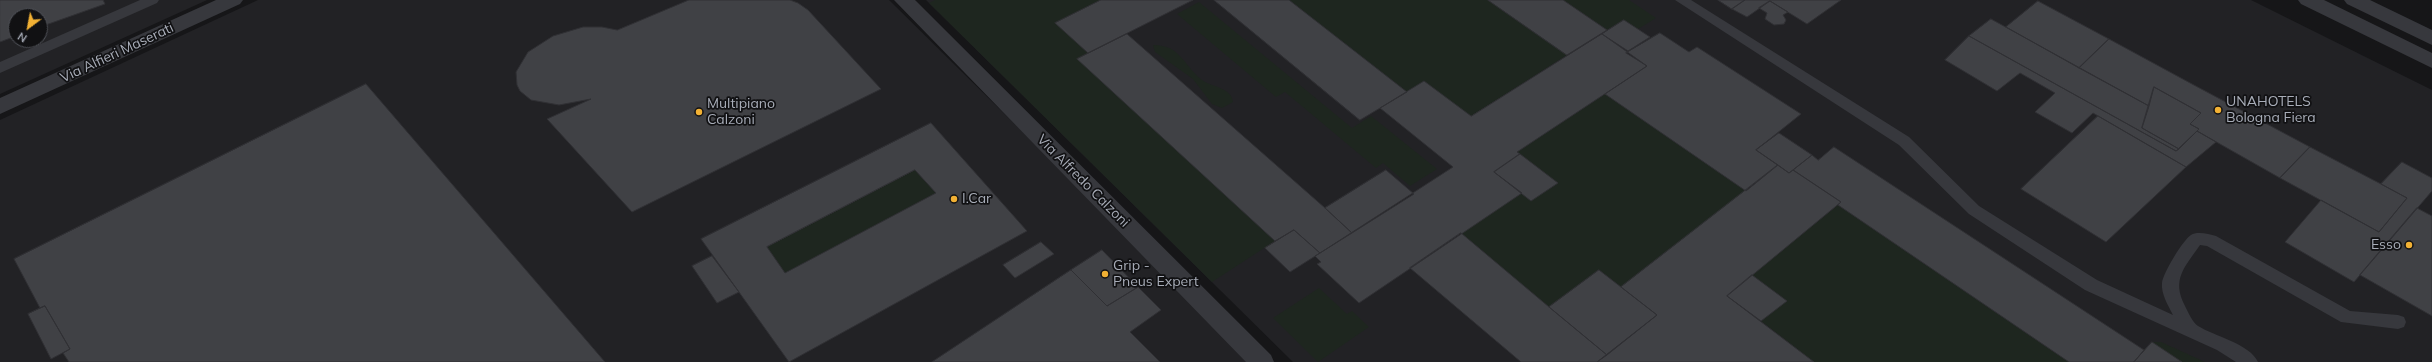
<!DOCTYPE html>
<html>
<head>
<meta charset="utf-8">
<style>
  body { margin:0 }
  #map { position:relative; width:2432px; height:362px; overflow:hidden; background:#161618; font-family:Mulish,sans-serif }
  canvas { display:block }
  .north { position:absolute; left:8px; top:8px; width:40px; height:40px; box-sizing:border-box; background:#111113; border:1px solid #4d4f55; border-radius:50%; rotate:212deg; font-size:11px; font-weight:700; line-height:16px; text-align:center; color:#a8adb8 }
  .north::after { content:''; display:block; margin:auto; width:14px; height:18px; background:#f2b134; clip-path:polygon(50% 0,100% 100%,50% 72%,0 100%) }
</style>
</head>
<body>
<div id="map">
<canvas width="2432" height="362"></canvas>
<div class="north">N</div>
</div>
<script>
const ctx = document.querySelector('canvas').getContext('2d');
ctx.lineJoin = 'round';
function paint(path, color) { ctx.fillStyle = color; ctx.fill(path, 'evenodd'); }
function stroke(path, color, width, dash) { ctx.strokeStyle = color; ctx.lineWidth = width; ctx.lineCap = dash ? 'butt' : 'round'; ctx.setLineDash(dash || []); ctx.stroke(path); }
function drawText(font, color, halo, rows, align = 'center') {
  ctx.font = font + ' Mulish,sans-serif'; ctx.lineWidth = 3.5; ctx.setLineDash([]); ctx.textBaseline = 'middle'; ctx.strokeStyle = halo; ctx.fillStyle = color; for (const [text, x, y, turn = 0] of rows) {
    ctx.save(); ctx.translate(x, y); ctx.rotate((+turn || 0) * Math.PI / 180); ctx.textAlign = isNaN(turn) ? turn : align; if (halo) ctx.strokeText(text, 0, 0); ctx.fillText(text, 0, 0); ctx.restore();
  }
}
const built = new Path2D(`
  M 0,0 L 207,0 L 0,94 ZM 16,16 L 40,16 L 40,40 L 16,40 Z
  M 258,0 L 889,0 L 1256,362 L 0,362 L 0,120 Z
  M 926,0 L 2251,0 L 2432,90 L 2432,362 L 1293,362 Z`);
const green = new Path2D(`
  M 935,0 L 1101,0 L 1056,23 L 1088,53 L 1078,59 L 1275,241 L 1212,282 L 929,3 Z
  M 1289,0 L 1488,0 L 1567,55 L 1471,116 L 1407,92 Z
  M 1563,0 L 1629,0 L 1656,18 L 1638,29 L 1624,20 L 1607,30 Z
  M 1199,2 L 1352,128 L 1371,116 L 1437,169 L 1410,186 L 1383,163 L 1376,168 L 1285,92 L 1276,97 L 1177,14 Z
  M 1153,45 C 1181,45 1183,65 1202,80 C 1212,87 1232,88 1233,102 L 1222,108 L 1212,104 L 1193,79 L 1155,52 Z
  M 1605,94 L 1746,191 L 1621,287 L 1599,270 L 1549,307 L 1461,233 L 1522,193 L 1531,200 L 1557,184 L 1517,152 Z
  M 915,170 L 936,193 L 785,273 L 767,247 Z
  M 1838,205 L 2069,362 L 1814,362 L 1761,321 L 1787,301 L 1752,275 Z
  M 1319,288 L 1347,314 L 1352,311 L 1369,327 L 1318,362 L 1273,318 Z
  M 2152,342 L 2161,342 L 2205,362 L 2182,362 Z`);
const building = new Path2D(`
  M 0,0 L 103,0 L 105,4 L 40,27 L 40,16 L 16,16 L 16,36 L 0,42 Z
  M 689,0 L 790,0 L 798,3 L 808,10 L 881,89 L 632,212 L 547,119 L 591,99 L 559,105 L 531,100 L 520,91 L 517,85 L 516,72 L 528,52 L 553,36 L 583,27 L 602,27 L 617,30 Z
  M 1101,0 L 1193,0 L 1088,53 L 1055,23 Z
  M 1214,0 L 1289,0 L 1407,92 L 1360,120 Z
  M 1488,0 L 1563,0 L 1607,30 L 1567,55 Z
  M 1718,0 L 1745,0 L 1732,9 Z
  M 1745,0 L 1841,0 L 1807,24 L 1770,1 L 1747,17 L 1732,9 Z
  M 1770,1 L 1788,12 L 1783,15 L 1786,20 L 1784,24 L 1774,25 L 1765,19 L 1767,13 L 1759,8 Z
  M 2038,1 L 2109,39 L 2079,68 L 2006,27 Z
  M 1991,19 L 2149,106 L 2142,128 L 2179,149 L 2176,151 L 1969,36 Z
  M 1624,20 L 1650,37 L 1628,51 L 1602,34 Z
  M 1660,33 L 1689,52 L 1697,47 L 1801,114 L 1756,150 L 1778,165 L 1746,191 L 1605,94 L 1647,66 L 1626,53 Z
  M 1127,34 L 1325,208 L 1352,233 L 1320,253 L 1294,230 L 1275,241 L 1077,59 Z
  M 1602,34 L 1647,66 L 1517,152 L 1520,154 L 1494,172 L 1522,193 L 1359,303 L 1317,264 L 1321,262 L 1315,256 L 1320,253 L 1453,167 L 1380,108 L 1424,81 L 1471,116 Z
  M 1969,36 L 2176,151 L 2197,131 L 2216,142 L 2186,167 L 2093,113 L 2072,133 L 2035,112 L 2055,93 L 2020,73 L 1997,91 L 1945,60 Z
  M 2109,39 L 2192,84 L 2310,147 L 2280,178 L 2197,131 L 2199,129 L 2190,124 L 2201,113 L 2154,87 L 2149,106 L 2079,68 Z
  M 366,84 L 605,362 L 69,362 L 63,353 L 70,349 L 45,306 L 40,308 L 14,259 Z
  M 2154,87 L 2201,113 L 2190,124 L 2199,129 L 2179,149 L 2142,128 Z
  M 2098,116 L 2186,167 L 2106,242 L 2021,189 Z
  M 931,123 L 1027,231 L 789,362 L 701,239 ZM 915,170 L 936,193 L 785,273 L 767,247 Z
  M 1779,133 L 1812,155 L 1789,173 L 1756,150 Z
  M 1834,147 L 2144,350 L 2134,362 L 2069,362 L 1838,205 L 1841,202 L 1793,170 L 1812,155 L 1818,160 Z
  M 2310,147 L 2381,184 L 2407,198 L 2379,232 L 2280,178 Z
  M 1520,154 L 1558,183 L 1531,201 L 1494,172 Z
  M 2402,162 L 2432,178 L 2432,191 L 2354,282 L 2285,242 L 2321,200 L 2379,232 L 2407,198 L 2381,184 Z
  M 1778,165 L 1789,173 L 1793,170 L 1841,202 L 1727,296 L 1814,362 L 1597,362 L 1657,315 L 1621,287 Z
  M 1386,170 L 1414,194 L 1352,233 L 1325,208 Z
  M 2417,208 L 2432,216 L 2432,316 L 2360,275 Z
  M 1294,230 L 1320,253 L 1290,272 L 1265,248 Z
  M 1461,233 L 1549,307 L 1607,355 L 1597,362 L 1521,362 L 1410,268 Z
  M 1041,242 L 1054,254 L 1015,278 L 1003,265 Z
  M 1102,250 L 1138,287 L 1107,306 L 1071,270 Z
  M 712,256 L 739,292 L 717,303 L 692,266 Z
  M 1071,270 L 1107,306 L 1138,287 L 1161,310 L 1130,332 L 1160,362 L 932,362 Z
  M 1599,270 L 1657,315 L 1607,355 L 1549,307 Z
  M 1752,275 L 1787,301 L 1761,321 L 1727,296 Z
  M 45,306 L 70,349 L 51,359 L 28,314 Z
  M 2152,342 L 2182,362 L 2134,362 Z`);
const lane = new Path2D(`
  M 140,0 L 159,0 L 157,3 L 0,73 L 0,62 Z
  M 1675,0 L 1691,0 L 1909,137 L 1979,206 L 2097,280 L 2173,315 C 2168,305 2161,294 2162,283 C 2163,273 2183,240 2191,235 C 2197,231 2209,234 2216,236 L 2350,311 L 2398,315 L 2404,317 L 2406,322 L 2404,327 L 2398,329 L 2341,322 L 2207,246 L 2200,245 C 2185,267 2171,279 2185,306 C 2188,312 2193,323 2198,326 C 2214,336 2250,344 2258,362 L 2236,362 L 2217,350 L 2085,290 L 1969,214 L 1899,145 Z`);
const street = new Path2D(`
  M 216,0 L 243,0 L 240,4 L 0,114 L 0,98 Z
  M 894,0 L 915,0 L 1271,355 L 1274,362 L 1246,362 Z
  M 2298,0 L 2324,0 L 2432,53 L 2432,68 L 2301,4 Z
  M 2344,0 L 2370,0 L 2432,30 L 2432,45 L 2347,4 Z`);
const markers = [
  [2218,110,4,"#f2b134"],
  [699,112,4,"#f2b134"],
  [954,199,4,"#f2b134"],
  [2409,245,4,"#f2b134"],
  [1105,274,4,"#f2b134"]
];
const streetNames = [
  ["Via Alfieri Maserati",117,53,-25],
  ["Via Alfredo Calzoni",1083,181,45]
];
const poiNames = [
  ["UNAHOTELS",2226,102],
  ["Bologna Fiera",2226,118],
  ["Multipiano",707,104],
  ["Calzoni",707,120],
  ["I.Car",962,199],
  ["Esso",2401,245,"right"],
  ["Grip -",1113,266],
  ["Pneus Expert",1113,282]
];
paint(built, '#222225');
paint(green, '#1e261f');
paint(building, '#404145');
stroke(building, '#303034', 1);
paint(lane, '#37383d');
paint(street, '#37383d');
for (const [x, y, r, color] of markers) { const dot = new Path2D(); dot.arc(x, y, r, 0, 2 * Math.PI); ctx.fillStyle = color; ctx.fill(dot); stroke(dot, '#111113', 1.5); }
drawText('14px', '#a8adb8', '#111113', streetNames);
drawText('14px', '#a8adb8', '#111113', poiNames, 'left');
</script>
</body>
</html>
